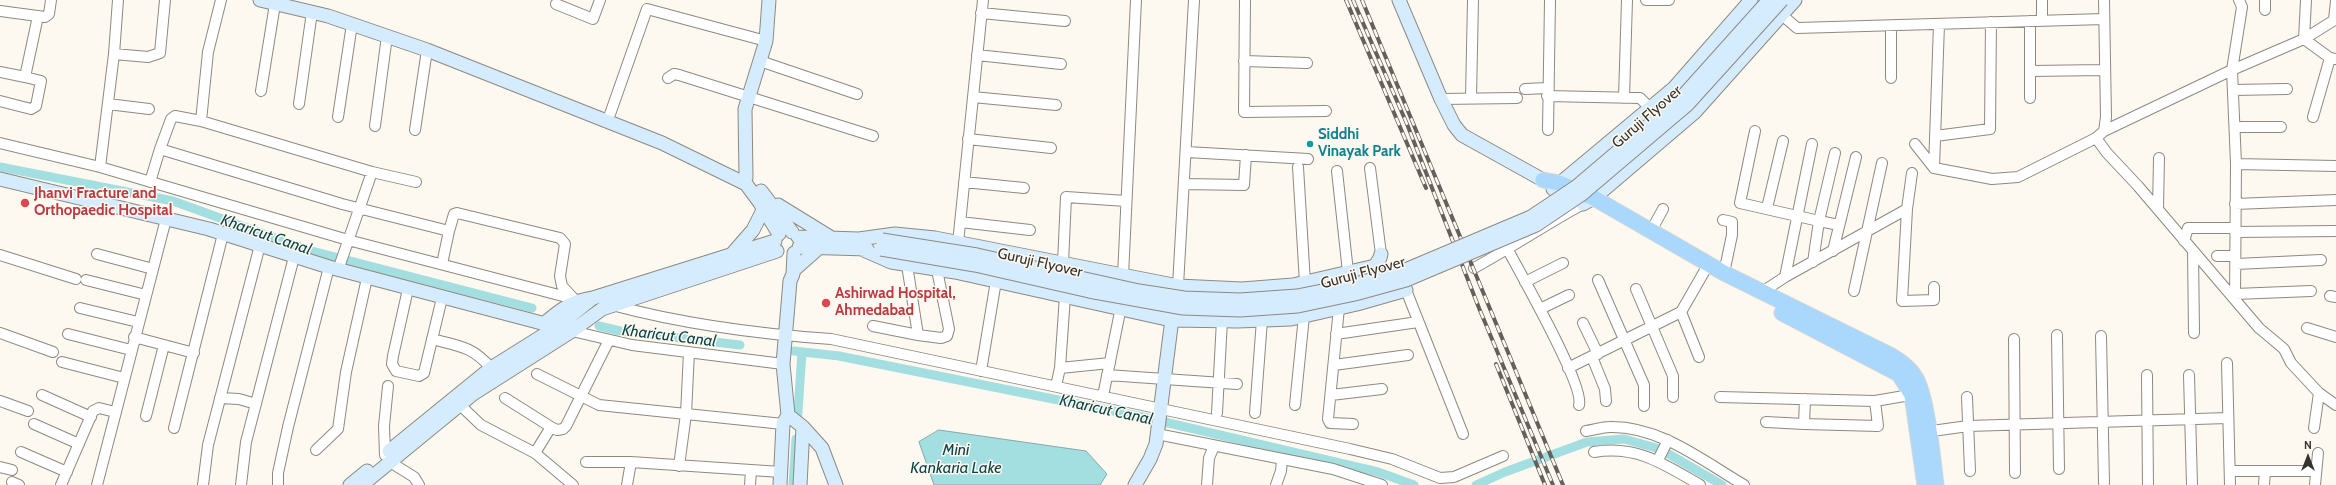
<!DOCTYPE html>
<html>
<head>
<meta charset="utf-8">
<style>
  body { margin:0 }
  #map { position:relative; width:2336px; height:485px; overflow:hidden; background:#fef9f0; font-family:Cabin,sans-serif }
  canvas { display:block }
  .north { position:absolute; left:2288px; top:437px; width:40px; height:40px; -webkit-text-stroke:3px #fef9f0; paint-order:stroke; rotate:0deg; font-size:11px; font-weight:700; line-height:16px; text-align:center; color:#35332f }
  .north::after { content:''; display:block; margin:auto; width:14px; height:18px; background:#35332f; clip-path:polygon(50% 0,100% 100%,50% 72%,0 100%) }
</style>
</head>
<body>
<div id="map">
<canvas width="2336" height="485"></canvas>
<div class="north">N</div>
</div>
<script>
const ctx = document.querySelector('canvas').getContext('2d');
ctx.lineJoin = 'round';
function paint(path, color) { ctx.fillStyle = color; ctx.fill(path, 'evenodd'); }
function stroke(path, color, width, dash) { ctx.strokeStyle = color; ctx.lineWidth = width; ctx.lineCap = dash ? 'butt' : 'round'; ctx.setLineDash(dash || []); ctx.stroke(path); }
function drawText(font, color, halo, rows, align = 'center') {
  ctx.font = font + ' Cabin,sans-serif'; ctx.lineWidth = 3; ctx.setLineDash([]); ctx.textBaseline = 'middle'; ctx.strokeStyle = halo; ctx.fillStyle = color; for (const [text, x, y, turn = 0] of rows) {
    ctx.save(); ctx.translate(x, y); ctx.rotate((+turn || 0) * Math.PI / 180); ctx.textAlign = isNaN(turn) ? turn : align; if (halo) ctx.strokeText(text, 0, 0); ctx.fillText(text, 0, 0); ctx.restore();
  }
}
const water = new Path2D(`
  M 939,430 L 1086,451 L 1107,474 L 1100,485 L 934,485 L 919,442 Z`);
const canal = new Path2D(`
  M 0,167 L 173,201 L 308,250 L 532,308
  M 599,326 L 620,331 L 740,345
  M 794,351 L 839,356 L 1143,417 L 1378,472 L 1414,485
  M 797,426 L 802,352
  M 793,485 L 796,439
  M 1476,485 L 1505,472 L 1587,442 L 1624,439 L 1660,449 L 1722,485`);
const street = new Path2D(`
  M 1245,0 L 1244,112 L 1326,111
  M 1646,0 L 1669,0
  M 2042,0 L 2042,21
  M 2306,0 L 2304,39 L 2330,58 L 2336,59
  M 2336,1 L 2334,20 L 2336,20
  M 556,4 L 593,19 L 600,0
  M 2265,10 L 2265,0
  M 0,11 L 45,17 L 49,14 L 51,0
  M 981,13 L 1065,21
  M 1782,15 L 1797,28 L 2104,19
  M 2030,21 L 2030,98
  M 1891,26 L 1891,78
  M 114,54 L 148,57 L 160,53 L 165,0
  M 977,55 L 1061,64
  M 760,61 L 857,94
  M 1244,61 L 1307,63
  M 2030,71 L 2105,70
  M 0,72 L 25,77
  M 668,78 L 674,74 L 679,75 L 873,136
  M 1525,89 L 1548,88
  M 2233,90 L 2287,89
  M 261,91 L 275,4
  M 1547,96 L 1640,98 L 1650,108
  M 973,97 L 1056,105
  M 1471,98 L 1473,0
  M 1624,98 L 1627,0
  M 1441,99 L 1517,98
  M 0,101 L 31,109 L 36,106 L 41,81 L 25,77 L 38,16
  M 108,104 L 149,109
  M 299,104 L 312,12
  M 338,117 L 352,24
  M 609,117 L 647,9 L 766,41
  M 2313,117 L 2330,58
  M 201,121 L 372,172 L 416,182
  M 375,126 L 387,36
  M 2235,127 L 2281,127
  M 415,130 L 427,50
  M 1548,130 L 1550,0
  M 1755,131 L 1740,203 L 1819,221 L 1813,262
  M 2104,131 L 2232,70 L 2304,39 L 2336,19
  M 1935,136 L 1990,129 L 1991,22
  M 2096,138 L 2107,153 L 2138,186 L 2259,328 L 2284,349 L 2291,363 L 2319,393 L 2336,405
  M 968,139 L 1051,148
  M 0,143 L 100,167 L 348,240 L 578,300
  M 1915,144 L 1934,168 L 1992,179 L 2018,177 L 2096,138 L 2104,131 L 2106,117 L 2104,0
  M 160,149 L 171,119 L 175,116 L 201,121 L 208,52 L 221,0
  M 1187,152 L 1308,159
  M 1835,153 L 1819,221 L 1839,225
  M 2236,164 L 2336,166
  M 100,167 L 114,54 L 118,0
  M 1298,167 L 1305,283
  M 1370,168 L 1381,254
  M 1934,168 L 1939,24
  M 1337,171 L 1348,272
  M 150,182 L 160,149 L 342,204 L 449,231 L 442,264
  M 964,182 L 1024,188
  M 1185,184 L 1244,185 L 1246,155
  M 2235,204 L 2336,200
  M 1767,208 L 1783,141
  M 1907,209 L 1912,173
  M 2158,209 L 2159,158
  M 1723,220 L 1732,222 L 1732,235 L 1724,273
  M 960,222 L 1030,230
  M 449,231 L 454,214 L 457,213 L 560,238 L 565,244 L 560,276 L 562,286 L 573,298
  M 1651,231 L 1663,209
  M 2235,232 L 2336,231
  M 2184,241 L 2188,228 L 2235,228
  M 958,243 L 983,0
  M 1508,250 C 1520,273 1585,386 1579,405
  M 1833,251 L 1856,157
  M 2193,251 L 2194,333
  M 97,254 L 153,269
  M 0,255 L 76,279
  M 2217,256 L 2235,256
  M 1063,263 L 1066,197 L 1126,201
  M 2236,264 L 2321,260
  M 907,265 L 918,335 L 941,338 L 947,336 L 949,329 L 937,270
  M 1474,268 C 1511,248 1546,224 1583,204
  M 338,270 L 372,172
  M 1123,276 L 1136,0
  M 1785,277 L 1812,144
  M 86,280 L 146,295
  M 1598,280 L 1644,385 L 1644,406
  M 1525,282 L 1563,263
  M 1178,286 L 1194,0
  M 408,289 L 393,356 L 392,364 L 396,371 L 419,376 L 424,373 L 442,298
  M 1636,289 L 1673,376 L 1673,397
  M 1406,290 L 1463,434
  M 1854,291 L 1882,163
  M 1762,292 L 1785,277 L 1907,209 L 1902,301 L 1934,300 L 1934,287
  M 2235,294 L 2311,291
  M 1065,296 L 1060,368 L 1110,363
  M 2330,296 L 2336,297
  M 2235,299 L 2236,164 L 2232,70 L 2242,7 L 2239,0
  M 612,305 C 683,324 758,334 831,339 L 1350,449 L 1392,459 L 1440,478 L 1454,477 L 1503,456
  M 80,308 L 138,322
  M 1339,308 L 1328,419 L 1330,423 L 1353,424
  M 1540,309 L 1569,295
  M 1681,312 L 1699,357
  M 1583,323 L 1598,354
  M 873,326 L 918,335
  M 2307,328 L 2336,337
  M 572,331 L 632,345 L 783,364
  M 0,333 L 53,352
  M 68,334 L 131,350
  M 1336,334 L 1418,322
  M 2057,335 L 2059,469
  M 2101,336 L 2104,483
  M 134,337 L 194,353
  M 432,339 C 459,346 472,346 491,368
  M 2014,339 L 2015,473
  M 1592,357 L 1605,389 L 1606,401
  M 62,362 L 124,378
  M 2227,363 L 2230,485
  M 1334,365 L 1408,355
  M 1568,368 L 1681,312 L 1704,272
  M 981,371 L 996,281
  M 537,374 L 599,405 L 783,424
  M 1107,375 L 1237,384
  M 2147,375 L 2148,485
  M 2189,375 L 2192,485
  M 1056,386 L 1060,368
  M 42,395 L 91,417
  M 1331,395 L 1382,389
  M 1103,396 L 1121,307
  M 1720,397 L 1875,401 L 1916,394
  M 1967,397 L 1970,471
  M 220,398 L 239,399 L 256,404
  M 505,398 L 551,427 L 535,453 L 573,485
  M 1805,399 L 1804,424 L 1878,426 L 1875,401
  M 0,401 L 28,411
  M 460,405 L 481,425 L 535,453
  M 1295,405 L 1304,316
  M 1217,413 L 1222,320
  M 1255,413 L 1262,320
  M 146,416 L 164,345
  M 1766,422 L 1804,424
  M 34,424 L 79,444
  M 551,427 L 557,430 L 563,429 L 566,426 L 609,340
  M 174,428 L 223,234
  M 2314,428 L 2319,393
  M 1586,431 C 1594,430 1602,427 1610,427 C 1660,426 1703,461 1744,485
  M 1925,432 L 1968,426 L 2228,418
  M 1157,434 L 1333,469 L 1382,485
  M 316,450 L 338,429 L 346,372 L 367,278
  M 21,452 L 67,472
  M 1594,452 C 1637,445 1664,464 1700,485
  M 385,455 L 384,426 L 388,386
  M 1658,460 L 1668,440
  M 390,462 L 414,477 L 419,485
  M 586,462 L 631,462 L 781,472
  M 679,466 L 686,414 L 689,352
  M 0,467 L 12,470
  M 2230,471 L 2316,471
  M 12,482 L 19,485
  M 61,485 L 93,411 L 99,408 L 115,412
  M 97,485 L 166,219
  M 203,485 L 208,445 L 260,245
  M 241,485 L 246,442 L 294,257
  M 278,485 L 278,473 L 288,427 L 329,267
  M 627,485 L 631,462
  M 750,485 L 751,471
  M 1207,485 L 1209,458 L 1214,446
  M 1276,485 L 1281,471 L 1282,459
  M 2264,485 L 2265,471
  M 2315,485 L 2318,453`);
const secondary = new Path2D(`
  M 260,0 L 328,16 L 427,50 L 662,143 L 746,184 L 760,203 L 779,234
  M 1399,0 L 1441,99 L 1454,125 L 1462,135 L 1543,180
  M 746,178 L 745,109 L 766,41 L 769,0
  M 0,179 L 209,229 L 329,267 L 572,331
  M 1553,189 L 1674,88 L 1751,0
  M 761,191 L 792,232
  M 1583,204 L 1594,198 L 1695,112 L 1795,0
  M 778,205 L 830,237
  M 798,237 L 859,239 L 895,234 L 935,238 L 1178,286 L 1242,289 L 1293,285 L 1375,266 L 1380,258 L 1381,254
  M 799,247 L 867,249
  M 859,248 L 891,262 L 955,272 L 1171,320 L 1238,321 L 1291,319 L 1357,304 L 1406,290
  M 794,253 L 793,274 L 790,281 L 783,364 L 788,415 L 803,427 L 822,448 L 836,485
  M 732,254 L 753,230 L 764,208
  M 794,270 L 820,247
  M 545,323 C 561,309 572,301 593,298 L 775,241
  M 389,451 L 491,368 L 558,326 L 593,298
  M 350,485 L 367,471
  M 362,485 L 473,394 L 572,331 L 602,309 L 777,251
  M 780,485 L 783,424 L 788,415
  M 800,485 L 803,427
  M 1135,485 L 1150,459 L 1156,444 L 1173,311`);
const primary = new Path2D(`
  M 1543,180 L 1559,183 L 1594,198 L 1724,273 L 1890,355 C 1900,361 1909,367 1915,377 C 1927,395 1933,461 1936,485
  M 1782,313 L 1899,374 L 1912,395 L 1925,485`);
const rail = new Path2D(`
  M 1346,0 L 1426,188
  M 1353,0 L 1407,124 L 1479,308 L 1553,485
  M 1362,0 L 1563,485
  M 1496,364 L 1545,485`);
const secondaryBridge = new Path2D(`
  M 882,240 L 977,255 L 1139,291 L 1184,298 L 1240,300 L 1297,296 L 1352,285 L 1403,271 L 1531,217 L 1576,187 L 1682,97 L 1769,0
  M 881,249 L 975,265 L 1089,291 L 1183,308 L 1240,310 L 1298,306 L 1355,294 L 1406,280 L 1536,225 L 1582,194 L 1688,104 L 1782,0`);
const markers = [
  [1310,144,4,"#0f9aa8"],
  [25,203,5,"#e0444e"],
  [826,303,5,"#e0444e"]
];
const streetNames = [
  ["Guruji Flyover",1647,117,-41],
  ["Guruji Flyover",1040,263,13],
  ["Guruji Flyover",1363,273,-15]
];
const cultureNames = [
  ["Siddhi",1318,135],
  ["Vinayak Park",1318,152]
];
const healthNames = [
  ["Jhanvi Fracture and",34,194],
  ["Orthopaedic Hospital",34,211],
  ["Ashirwad Hospital,",835,294],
  ["Ahmedabad",835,311]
];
const waterNames = [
  ["Kharicut Canal",266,235,19],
  ["Kharicut Canal",669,336,7],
  ["Kharicut Canal",1106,410,12],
  ["Mini",956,450],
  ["Kankaria Lake",956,468]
];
paint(water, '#a3dee1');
stroke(water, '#82abac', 1);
stroke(canal, '#a3dee1', 9);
stroke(street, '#8e8981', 12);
stroke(secondary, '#8e8981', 15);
stroke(primary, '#d7d6d5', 17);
stroke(street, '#fff', 10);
stroke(secondary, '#d4ecfe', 13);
stroke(primary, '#a9d8fc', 15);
stroke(rail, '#64615c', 4);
stroke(rail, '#fef9f0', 2.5, [8]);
stroke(secondaryBridge, '#8e8981', 15, []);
stroke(secondaryBridge, '#d4ecfe', 13);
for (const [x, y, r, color] of markers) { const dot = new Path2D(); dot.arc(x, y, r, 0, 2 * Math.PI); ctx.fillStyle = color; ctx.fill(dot); stroke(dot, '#fef9f0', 1.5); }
drawText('15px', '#35332f', '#fef9f0', streetNames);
drawText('bold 15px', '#0d838f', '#fef9f0', cultureNames, 'left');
drawText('bold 15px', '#be3a42', '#fef9f0', healthNames, 'left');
drawText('italic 16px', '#0c4346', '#fef9f0', waterNames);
</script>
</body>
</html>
